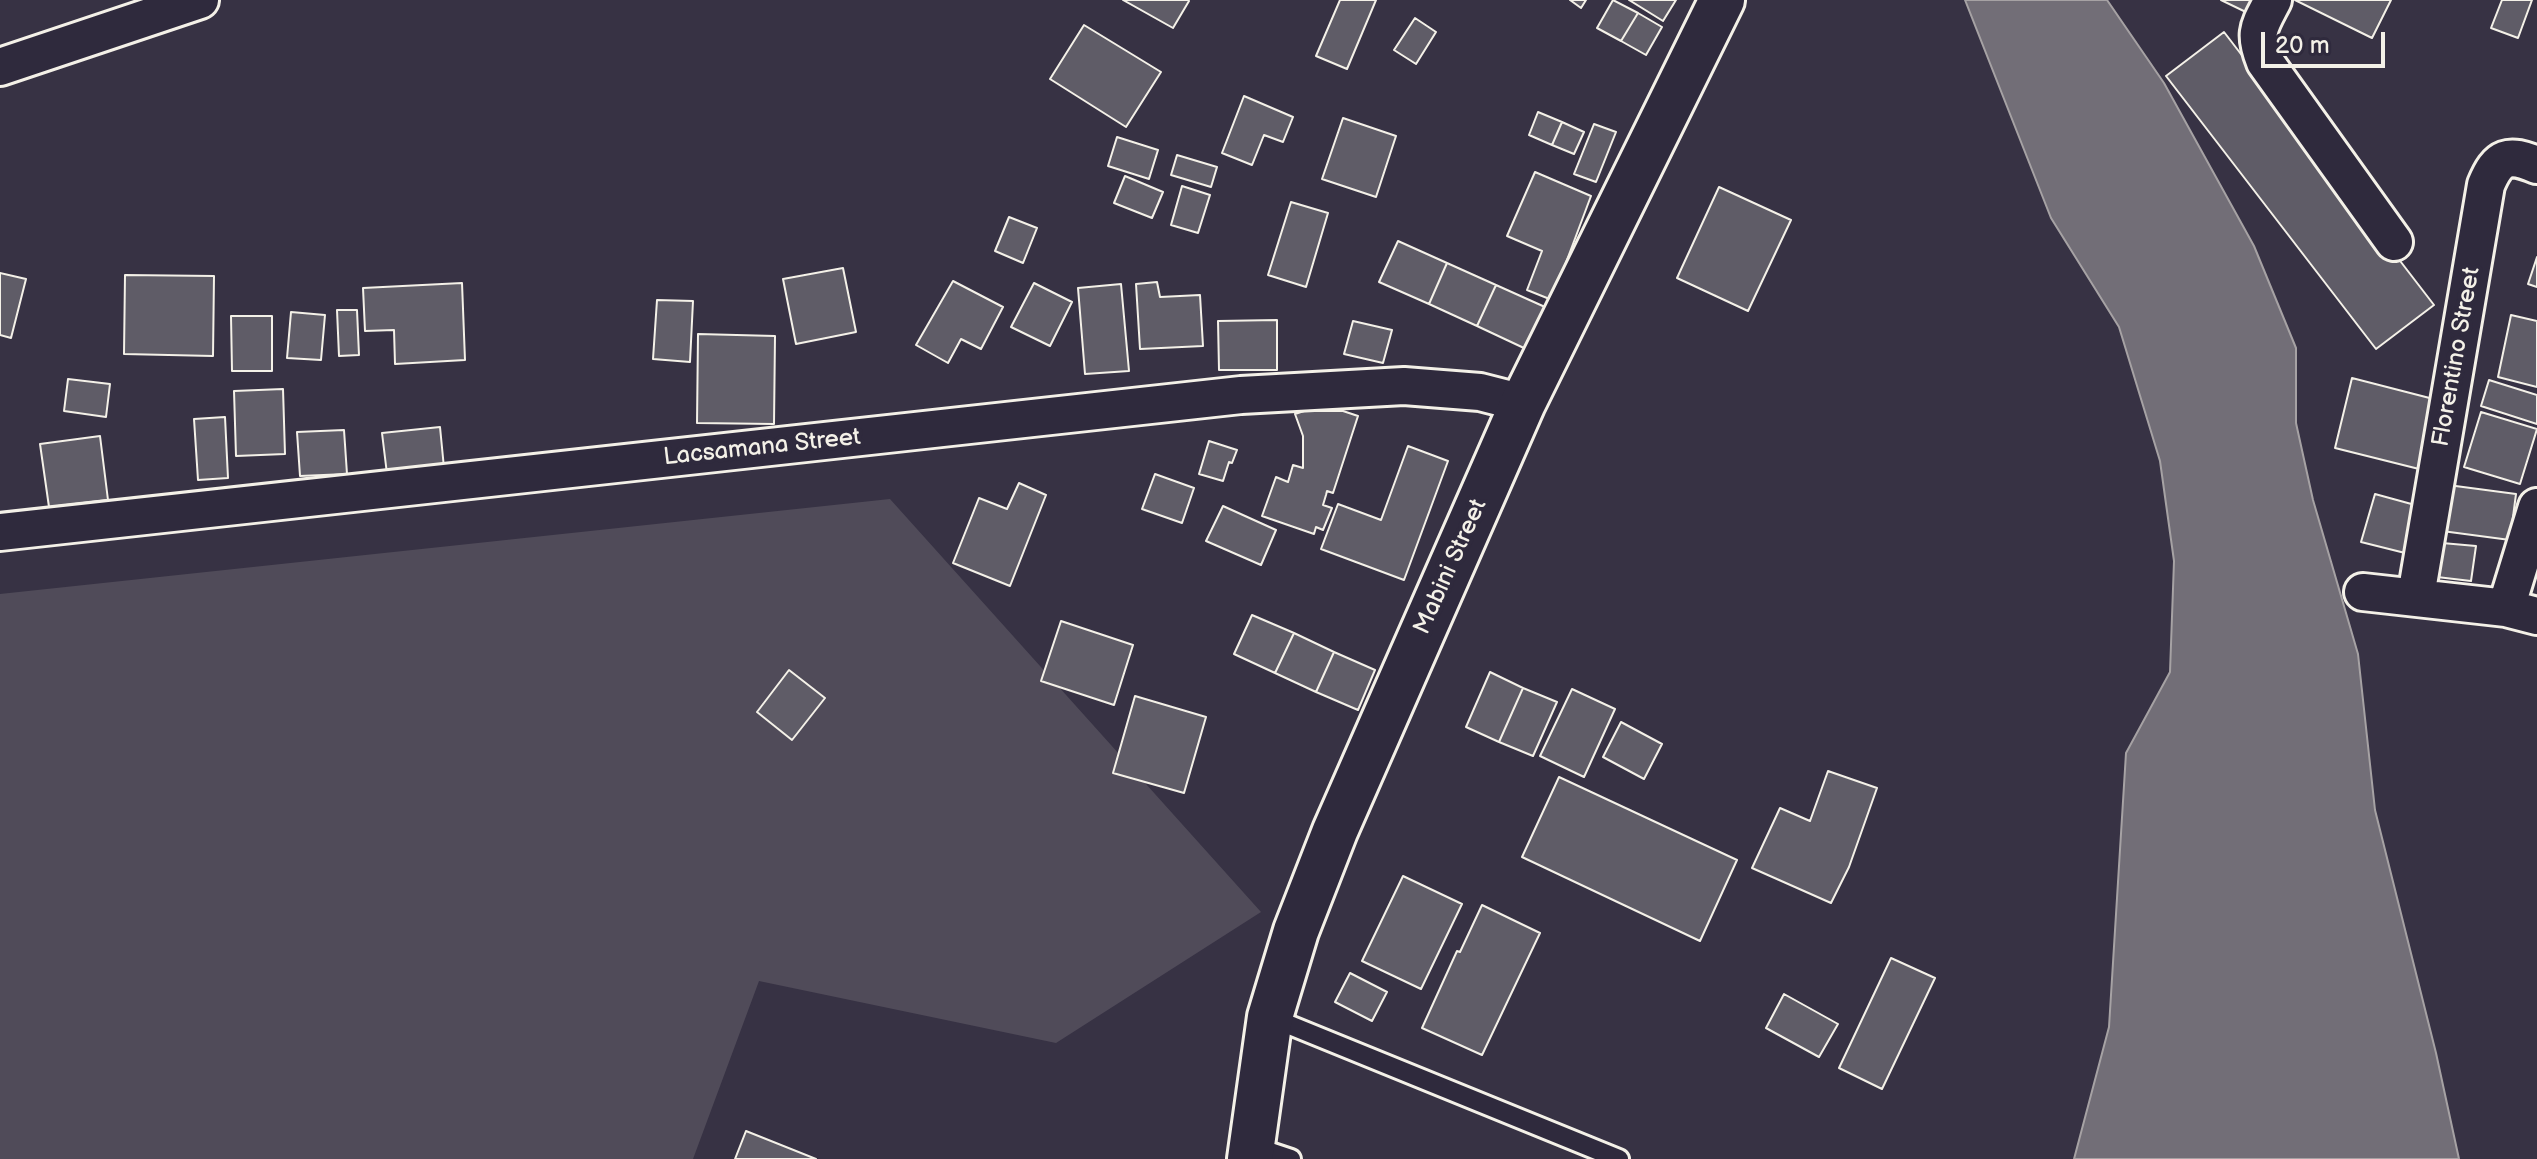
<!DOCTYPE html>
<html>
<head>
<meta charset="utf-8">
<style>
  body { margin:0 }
  #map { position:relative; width:2537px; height:1159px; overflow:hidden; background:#373244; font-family:"Balsamiq Sans",sans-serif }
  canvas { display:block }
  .scale { position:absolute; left:2261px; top:32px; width:124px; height:36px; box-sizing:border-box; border:4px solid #f4f1e8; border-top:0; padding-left:10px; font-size:24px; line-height:28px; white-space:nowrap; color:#f4f1e8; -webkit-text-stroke:6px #2f2a3d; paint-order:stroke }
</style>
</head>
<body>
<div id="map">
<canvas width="2537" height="1159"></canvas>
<div class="scale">20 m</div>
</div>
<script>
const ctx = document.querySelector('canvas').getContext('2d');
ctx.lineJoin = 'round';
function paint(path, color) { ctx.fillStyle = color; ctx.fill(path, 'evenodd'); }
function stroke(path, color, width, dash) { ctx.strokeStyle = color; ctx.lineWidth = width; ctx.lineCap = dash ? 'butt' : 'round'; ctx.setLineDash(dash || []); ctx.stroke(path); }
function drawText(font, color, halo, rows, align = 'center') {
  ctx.font = font + ' "Balsamiq Sans",sans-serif'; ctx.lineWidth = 8; ctx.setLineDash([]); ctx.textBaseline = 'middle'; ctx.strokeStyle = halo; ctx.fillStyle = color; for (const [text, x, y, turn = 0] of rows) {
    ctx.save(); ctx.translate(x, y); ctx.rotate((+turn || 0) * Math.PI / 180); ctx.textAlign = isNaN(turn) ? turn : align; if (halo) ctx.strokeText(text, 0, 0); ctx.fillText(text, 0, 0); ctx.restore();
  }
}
const green = new Path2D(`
  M 890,499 L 1261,912 L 1056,1043 L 759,981 L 693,1159 L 0,1159 L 0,594 Z`);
const water = new Path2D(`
  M 1965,0 L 2107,0 L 2164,83 L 2254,246 L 2296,348 L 2296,423 L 2313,500 L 2358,654 L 2375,810 L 2436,1053 L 2459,1159 L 2074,1159 L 2109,1027 L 2126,753 L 2170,672 L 2174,561 L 2160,461 L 2119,327 L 2051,218 Z`);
const building = new Path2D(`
  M 1123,0 L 1188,0 L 1189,1 L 1173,28 Z
  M 1340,0 L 1376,0 L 1347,69 L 1316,56 Z
  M 1570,0 L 1586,0 L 1581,8 Z
  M 1613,0 L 1638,13 L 1621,41 L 1597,28 Z
  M 1629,0 L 1676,0 L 1663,21 Z
  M 2221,0 L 2256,0 L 2250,14 Z
  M 2295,0 L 2391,0 L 2372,38 Z
  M 2502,0 L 2532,0 L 2518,38 L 2491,28 Z
  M 1638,13 L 1662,27 L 1646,55 L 1621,41 Z
  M 1415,18 L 1436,32 L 1416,64 L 1394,50 Z
  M 1084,25 L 1161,72 L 1126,127 L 1050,79 Z
  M 2224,32 L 2434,305 L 2376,349 L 2166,76 Z
  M 1244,96 L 1293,117 L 1283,142 L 1264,135 L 1252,165 L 1222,153 Z
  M 1538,112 L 1562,122 L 1552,145 L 1529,135 Z
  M 1343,118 L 1396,136 L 1376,197 L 1322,179 Z
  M 1562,122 L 1584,132 L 1574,154 L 1552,145 Z
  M 1594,124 L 1616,132 L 1596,182 L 1574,174 Z
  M 1117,137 L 1158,150 L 1149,179 L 1108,166 Z
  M 1177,155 L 1217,167 L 1211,187 L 1171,175 Z
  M 1535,172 L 1591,196 L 1552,300 L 1527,290 L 1542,251 L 1507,236 Z
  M 1125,176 L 1163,192 L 1152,218 L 1114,203 Z
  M 1182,186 L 1210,195 L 1198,233 L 1171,225 Z
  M 1719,187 L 1791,220 L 1748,311 L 1677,278 Z
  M 1291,202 L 1328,213 L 1306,287 L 1268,275 Z
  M 1009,217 L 1037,228 L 1023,263 L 995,251 Z
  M 1398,241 L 1447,263 L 1429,304 L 1379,282 Z
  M 2537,257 L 2537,287 L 2528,284 Z
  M 1447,263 L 1496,285 L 1477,326 L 1429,304 Z
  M 843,268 L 856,332 L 796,344 L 783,279 Z
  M 0,273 L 26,279 L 11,338 L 0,335 Z
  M 125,275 L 214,276 L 213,356 L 124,354 Z
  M 953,281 L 1003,307 L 981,349 L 961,339 L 948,363 L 916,345 Z
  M 1157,282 L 1160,297 L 1200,295 L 1203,346 L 1140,349 L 1136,284 Z
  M 462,283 L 465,360 L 395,364 L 394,330 L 365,331 L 363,288 Z
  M 1034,283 L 1072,302 L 1050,346 L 1011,327 Z
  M 1121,284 L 1129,371 L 1085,374 L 1078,288 Z
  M 1496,285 L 1545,307 L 1526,349 L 1477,326 Z
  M 657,300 L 693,301 L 690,362 L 653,359 Z
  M 337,310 L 357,310 L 359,355 L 339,356 Z
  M 291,312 L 325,315 L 321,360 L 287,358 Z
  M 2511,315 L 2537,321 L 2537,387 L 2498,377 Z
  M 231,316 L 272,316 L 272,371 L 232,371 Z
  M 1277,320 L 1277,370 L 1219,370 L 1218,321 Z
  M 1353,321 L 1392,330 L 1383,363 L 1344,354 Z
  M 698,334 L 775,336 L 774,424 L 697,423 Z
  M 2352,378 L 2449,403 L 2431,472 L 2335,448 Z
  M 68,379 L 110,384 L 106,417 L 64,411 Z
  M 2489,380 L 2537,395 L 2537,424 L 2481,406 Z
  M 283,389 L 285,454 L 236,456 L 234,391 Z
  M 1304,411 L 1343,411 L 1358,416 L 1333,493 L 1327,491 L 1326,495 L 1323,505 L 1332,508 L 1323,530 L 1316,527 L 1314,534 L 1262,516 L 1276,477 L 1288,482 L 1293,465 L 1303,468 L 1303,436 L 1295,414 Z
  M 2481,412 L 2537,429 L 2520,484 L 2464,467 Z
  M 225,417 L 228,478 L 198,480 L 194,419 Z
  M 440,427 L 444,468 L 387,474 L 382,433 Z
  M 344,430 L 347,474 L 300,476 L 297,432 Z
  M 100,436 L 108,500 L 49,507 L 40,444 Z
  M 1209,441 L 1237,450 L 1232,463 L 1229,462 L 1223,481 L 1199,474 Z
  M 1408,446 L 1448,461 L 1404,580 L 1321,549 L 1338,504 L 1381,520 Z
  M 1155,474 L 1194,488 L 1182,523 L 1142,509 Z
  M 1019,483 L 1046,495 L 1010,586 L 953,563 L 979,498 L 1007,509 Z
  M 2448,485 L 2516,494 L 2510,540 L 2442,531 Z
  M 2375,494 L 2426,508 L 2413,555 L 2361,542 Z
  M 1223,506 L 1276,530 L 1261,565 L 1206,541 Z
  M 2442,543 L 2476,546 L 2471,581 L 2437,577 Z
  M 1252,615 L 1294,633 L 1275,673 L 1234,654 Z
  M 1061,621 L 1133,645 L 1114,705 L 1041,681 Z
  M 1294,633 L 1334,652 L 1316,692 L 1275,673 Z
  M 1334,652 L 1375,670 L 1358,710 L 1316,692 Z
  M 789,670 L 825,698 L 792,740 L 757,712 Z
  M 1490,672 L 1523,688 L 1499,742 L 1466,727 Z
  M 1523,688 L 1557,702 L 1533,756 L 1499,742 Z
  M 1572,689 L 1615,709 L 1584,777 L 1540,756 Z
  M 1135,696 L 1206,717 L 1184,793 L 1113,773 Z
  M 1621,722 L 1662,744 L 1644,779 L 1603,757 Z
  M 1828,771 L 1877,788 L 1849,867 L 1831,903 L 1752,868 L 1780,808 L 1810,821 Z
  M 1559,777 L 1737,860 L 1700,941 L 1522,857 Z
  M 1403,876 L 1462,904 L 1421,989 L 1362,961 Z
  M 1482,905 L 1540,933 L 1482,1055 L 1422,1028 L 1457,951 L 1460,952 Z
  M 1891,958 L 1935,978 L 1882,1089 L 1839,1068 Z
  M 1350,973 L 1387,992 L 1372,1021 L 1335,1002 Z
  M 1784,994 L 1838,1024 L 1819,1057 L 1766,1028 Z
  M 746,1131 L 816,1159 L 735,1159 Z`);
const lane = new Path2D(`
  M 1270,1017 L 1619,1159
  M 1252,1146 L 1291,1159`);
const street = new Path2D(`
  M 2273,0 C 2259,27 2253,32 2265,62 L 2394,242
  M 0,67 L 200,0
  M 0,532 L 1241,395 L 1404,386 L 1480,392 L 1523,403
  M 2363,592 L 2506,608 L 2537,616
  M 2416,596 L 2486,185 C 2498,156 2508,153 2537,165
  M 2506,608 L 2537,507`);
const secondary = new Path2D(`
  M 1250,1159 L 1270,1017 L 1296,931 L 1335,831 L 1523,403 L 1722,0`);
const streetNames = [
  ["Florentino Street",2457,357,-80],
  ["Lacsamana Street",762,448,-6],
  ["Mabini Street",1451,567,-66]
];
paint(green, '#504b59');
paint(water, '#726e77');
stroke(water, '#a6a2a4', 2);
paint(building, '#5f5c67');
stroke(building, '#f4f1e8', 2);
stroke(lane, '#f4f1e8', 24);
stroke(street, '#f4f1e8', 42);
stroke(secondary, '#f4f1e8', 50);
stroke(lane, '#2f2a3d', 18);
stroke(street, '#2f2a3d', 36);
stroke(secondary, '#2f2a3d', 44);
drawText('24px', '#f4f1e8', '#2f2a3d', streetNames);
</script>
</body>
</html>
